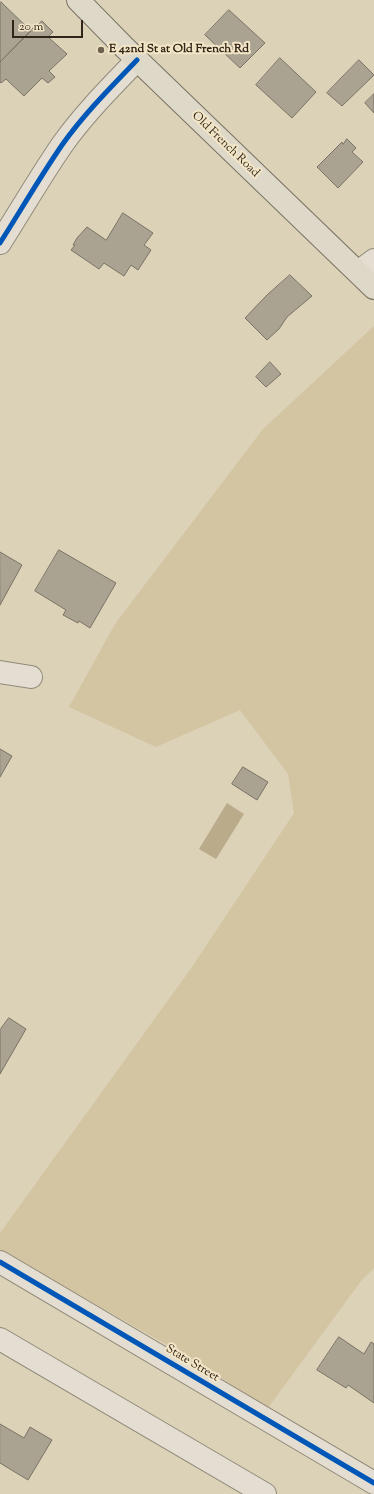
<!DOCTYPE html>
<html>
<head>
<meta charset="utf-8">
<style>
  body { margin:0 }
  #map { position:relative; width:374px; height:1494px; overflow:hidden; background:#dcd2b8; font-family:"Sorts Mill Goudy",serif }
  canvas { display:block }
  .scale { position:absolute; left:12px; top:20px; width:71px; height:18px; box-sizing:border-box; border:2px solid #322418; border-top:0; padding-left:5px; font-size:12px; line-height:14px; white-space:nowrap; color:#322418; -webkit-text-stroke:3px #f2e6c7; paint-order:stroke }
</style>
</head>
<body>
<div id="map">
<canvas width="374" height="1494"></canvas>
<div class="scale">20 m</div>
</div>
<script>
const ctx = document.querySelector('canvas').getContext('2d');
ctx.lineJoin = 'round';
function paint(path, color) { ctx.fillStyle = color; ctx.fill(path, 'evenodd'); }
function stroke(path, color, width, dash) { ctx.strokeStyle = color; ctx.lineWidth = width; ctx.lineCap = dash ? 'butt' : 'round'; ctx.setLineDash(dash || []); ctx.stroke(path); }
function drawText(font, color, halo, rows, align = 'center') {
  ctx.font = font + ' "Sorts Mill Goudy",serif'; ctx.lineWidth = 4; ctx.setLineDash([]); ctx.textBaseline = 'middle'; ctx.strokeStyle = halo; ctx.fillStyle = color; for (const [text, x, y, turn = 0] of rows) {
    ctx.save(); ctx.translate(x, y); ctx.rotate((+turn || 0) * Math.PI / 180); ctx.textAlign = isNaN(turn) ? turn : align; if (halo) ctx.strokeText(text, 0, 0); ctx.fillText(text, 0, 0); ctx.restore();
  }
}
const green = new Path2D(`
  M 374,326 L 374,1268 L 361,1281 L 268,1408 L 190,1358 L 0,1250 L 0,1233 L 192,967 L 294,813 L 288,774 L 240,710 L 156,747 L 69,707 L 115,624 L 263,429 Z`);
const water = new Path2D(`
  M 227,803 L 244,814 L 216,859 L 199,849 Z`);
const building = new Path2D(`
  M 1,2 L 31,31 L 0,62 L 0,3 Z
  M 229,10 L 265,43 L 240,68 L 205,35 Z
  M 42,21 L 53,32 L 48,37 L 67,54 L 49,71 L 55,77 L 48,83 L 42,78 L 24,96 L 6,79 L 1,83 L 0,82 L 0,62 L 36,25 L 37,26 Z
  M 280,58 L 316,92 L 292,118 L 256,85 Z
  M 359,60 L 374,75 L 342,106 L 327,93 Z
  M 374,94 L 374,113 L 365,103 Z
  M 347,139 L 356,148 L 352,152 L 363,162 L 338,188 L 317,167 L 342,142 L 343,144 Z
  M 123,213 L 153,233 L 144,245 L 151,250 L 138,270 L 131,265 L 124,276 L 104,263 L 99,269 L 71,250 L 75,245 L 73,245 L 77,238 L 87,227 L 106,240 Z
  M 290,275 L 312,296 L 287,317 L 279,329 L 267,340 L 245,318 L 267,295 Z
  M 270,362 L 281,374 L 266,387 L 256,377 Z
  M 59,550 L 116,583 L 90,628 L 79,621 L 78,623 L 63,615 L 66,610 L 35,591 Z
  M 0,552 L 22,565 L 0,605 Z
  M 0,749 L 12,756 L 0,777 Z
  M 243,767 L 268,782 L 257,800 L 232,784 Z
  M 9,1018 L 26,1029 L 0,1074 L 0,1030 Z
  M 339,1337 L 364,1354 L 371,1342 L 374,1344 L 374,1403 L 348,1385 L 346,1388 L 317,1370 Z
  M 0,1424 L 24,1438 L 30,1427 L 52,1440 L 28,1480 L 0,1463 Z`);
const minor = new Path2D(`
  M 0,243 C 21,210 40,177 62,145 C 84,114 111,87 137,60
  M 0,672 L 31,677
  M 0,1262 L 374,1483
  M 0,1339 L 265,1494`);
const tertiary = new Path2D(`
  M 358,272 L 374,260`);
const primary = new Path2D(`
  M 78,0 L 125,48 L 374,288`);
const cycleway = new Path2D(`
  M 0,243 C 21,210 40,177 62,145 C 84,114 111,87 137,60
  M 0,1262 L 374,1483`);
const markers = [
  [101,50,4,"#6e6150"]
];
const poiNames = [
  ["E 42nd St at Old French Rd",109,50]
];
const streetNames = [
  ["Old French Road",225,145,44],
  ["State Street",192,1364,31]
];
paint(green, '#d3c4a2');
paint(water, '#baac8b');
paint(building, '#aba392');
stroke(building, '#7a7364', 1);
stroke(minor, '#918a7a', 24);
stroke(tertiary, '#918a7a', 24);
stroke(primary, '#7a7364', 24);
stroke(minor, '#e3ded1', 22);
stroke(tertiary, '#e3ded1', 22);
stroke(primary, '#ded8c9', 22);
stroke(cycleway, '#0057b8', 5);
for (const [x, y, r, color] of markers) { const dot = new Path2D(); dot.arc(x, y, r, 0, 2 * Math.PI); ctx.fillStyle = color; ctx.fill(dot); stroke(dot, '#f2e6c7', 1.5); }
drawText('bold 12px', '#322418', '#f2e6c7', poiNames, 'left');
drawText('12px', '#322418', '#f2e6c7', streetNames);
</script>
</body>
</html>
